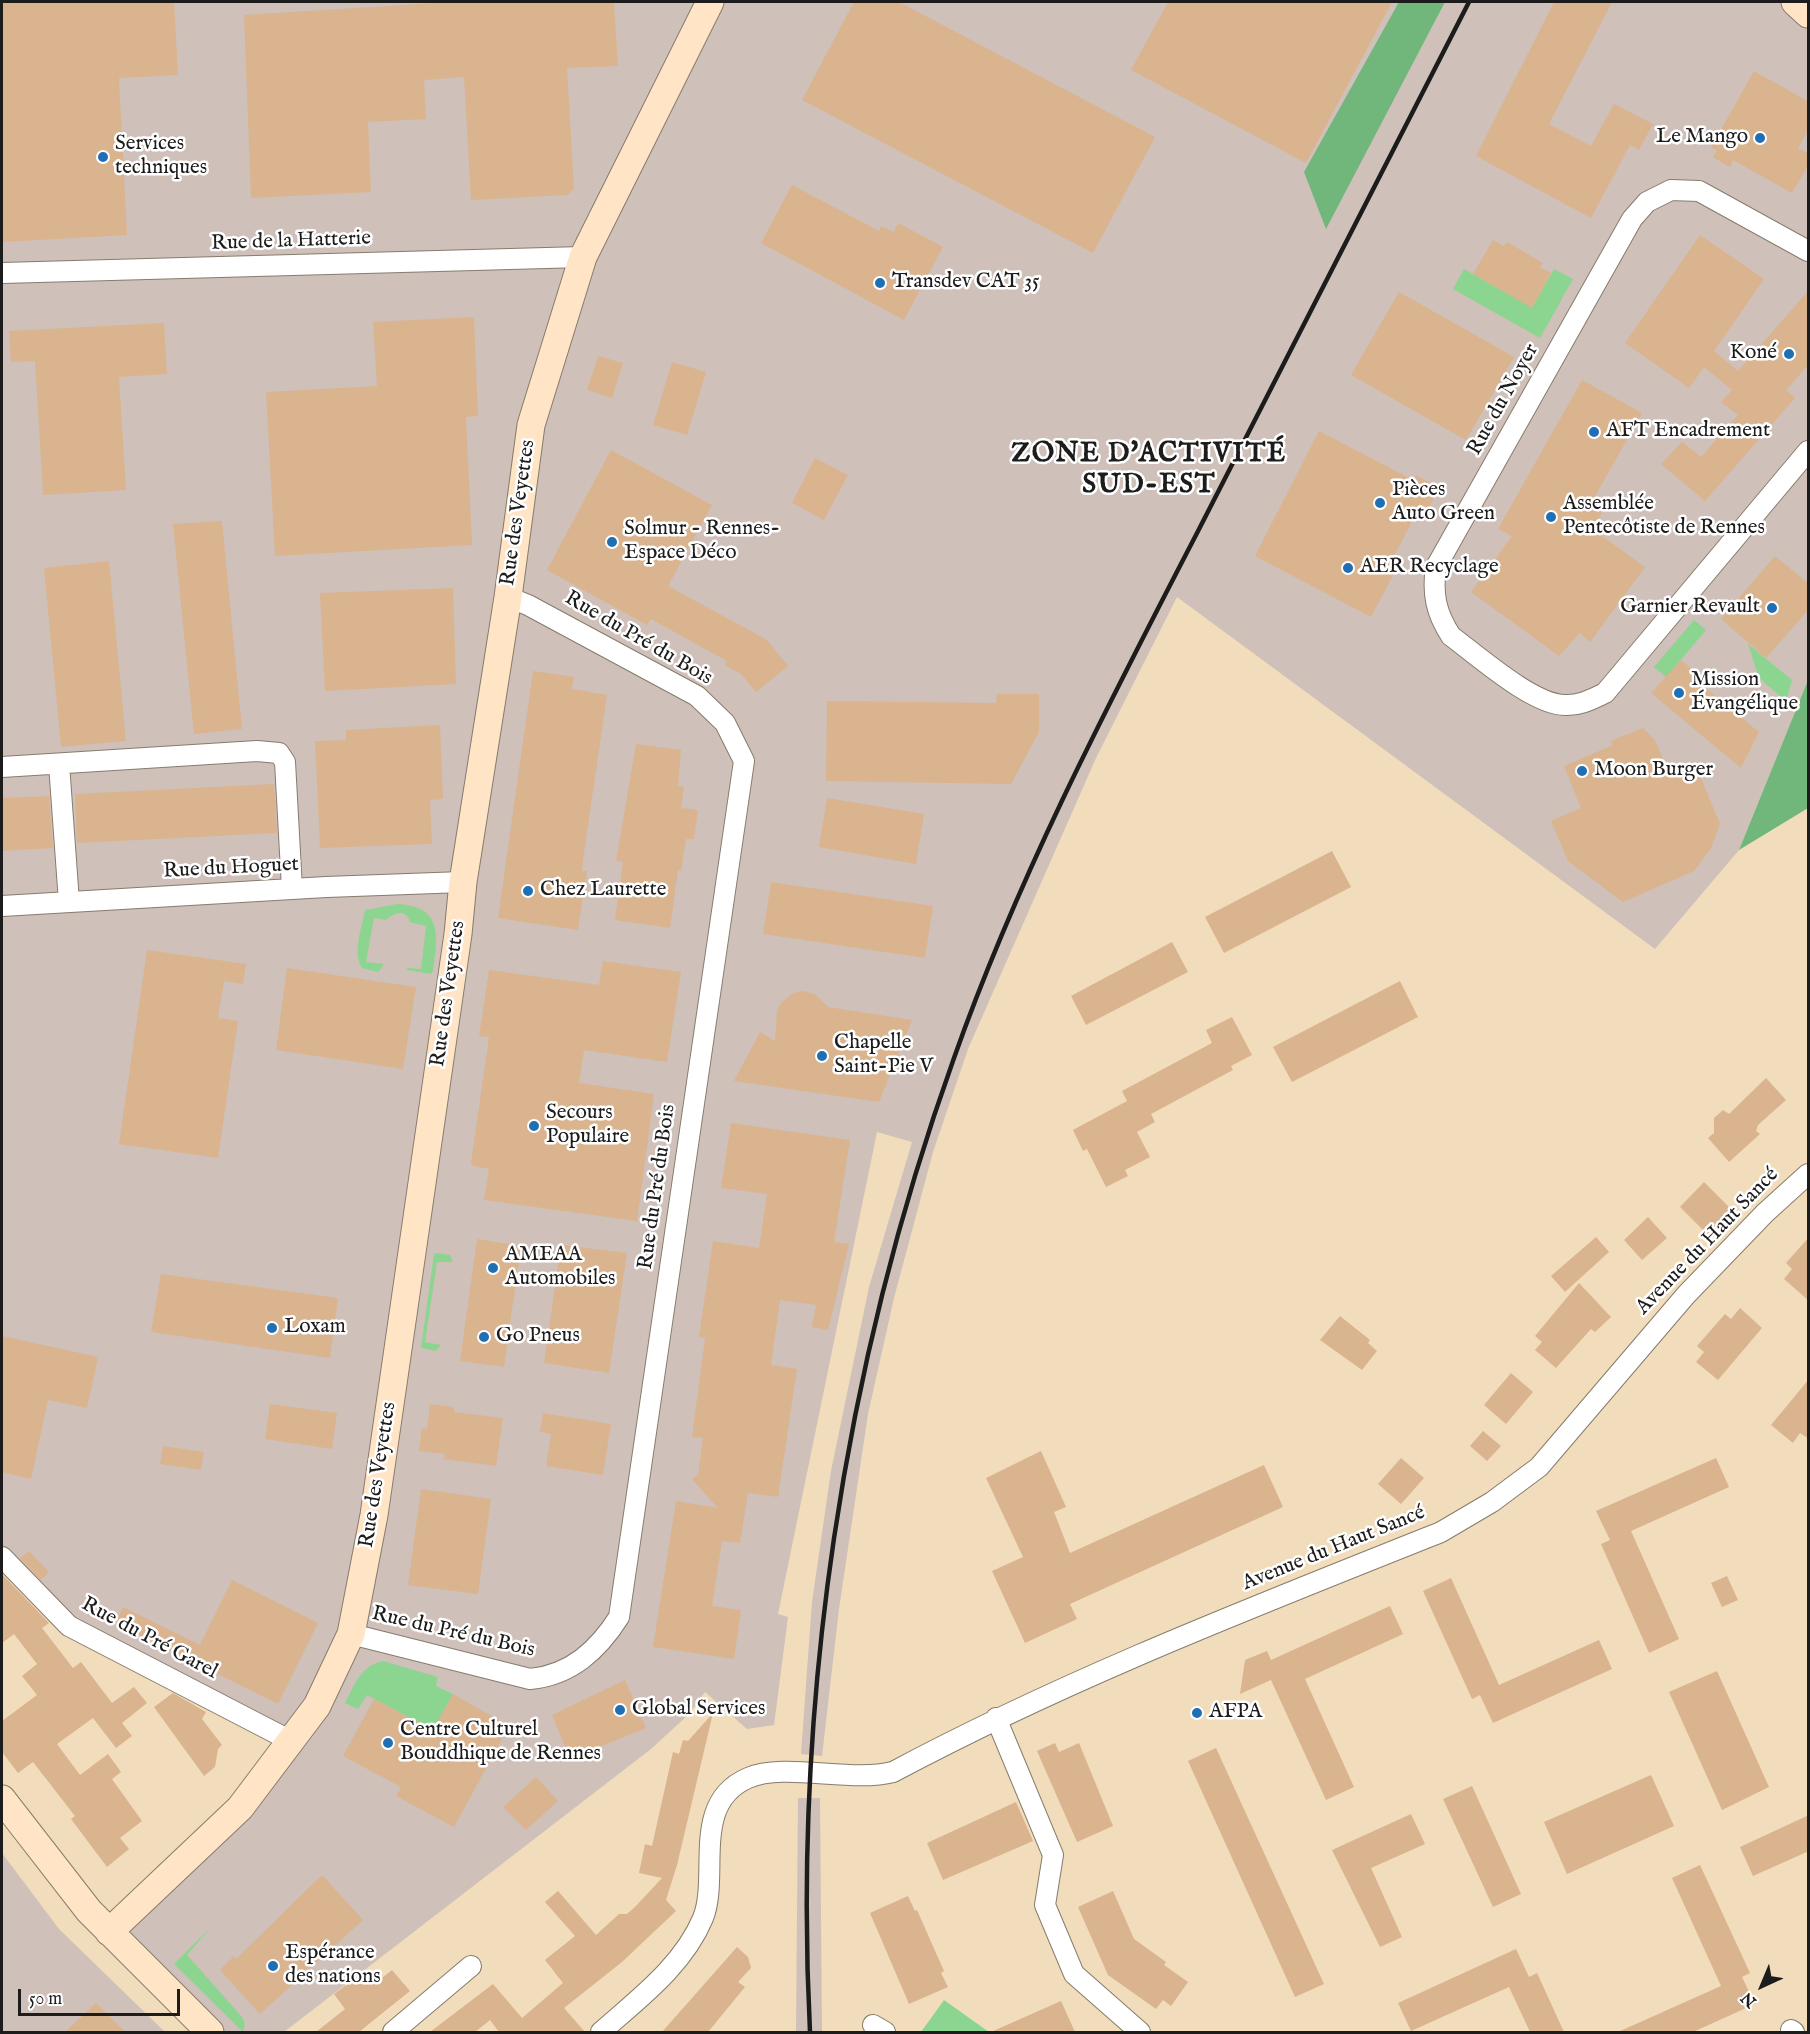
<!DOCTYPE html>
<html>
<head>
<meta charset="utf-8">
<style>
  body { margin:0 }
  #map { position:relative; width:1810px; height:2034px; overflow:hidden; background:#f1dcbb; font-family:"IM FELL English",serif }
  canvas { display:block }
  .frame { position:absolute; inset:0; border:3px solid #1c1c1c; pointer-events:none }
  .north { position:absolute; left:1732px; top:1956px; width:60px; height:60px; -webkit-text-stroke:4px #fff; paint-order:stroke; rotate:224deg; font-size:16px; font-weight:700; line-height:24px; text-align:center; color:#1c1c1c }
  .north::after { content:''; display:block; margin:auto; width:21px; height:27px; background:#1c1c1c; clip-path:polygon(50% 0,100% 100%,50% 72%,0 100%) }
  .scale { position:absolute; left:18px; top:1989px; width:162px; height:27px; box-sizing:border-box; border:3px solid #1c1c1c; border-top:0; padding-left:8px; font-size:18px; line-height:21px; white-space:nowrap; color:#1c1c1c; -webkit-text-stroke:4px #fff; paint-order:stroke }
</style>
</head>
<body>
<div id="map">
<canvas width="1810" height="2034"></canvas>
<div class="frame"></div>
<div class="north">N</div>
<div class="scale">50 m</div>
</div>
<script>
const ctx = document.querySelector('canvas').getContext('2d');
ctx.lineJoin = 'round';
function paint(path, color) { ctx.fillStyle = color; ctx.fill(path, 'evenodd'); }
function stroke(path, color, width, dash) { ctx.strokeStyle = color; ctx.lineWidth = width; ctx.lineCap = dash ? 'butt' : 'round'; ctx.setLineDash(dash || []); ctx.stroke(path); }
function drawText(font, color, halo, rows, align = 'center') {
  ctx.font = font + ' "IM FELL English",serif'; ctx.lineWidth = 5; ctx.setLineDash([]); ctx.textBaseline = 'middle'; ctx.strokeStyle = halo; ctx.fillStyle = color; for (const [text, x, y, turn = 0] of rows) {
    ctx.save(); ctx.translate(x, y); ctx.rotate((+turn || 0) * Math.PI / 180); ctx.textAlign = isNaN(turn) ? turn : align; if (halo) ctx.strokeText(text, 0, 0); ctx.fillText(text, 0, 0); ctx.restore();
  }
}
const industrial = new Path2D(`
  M 2,2 L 1808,2 L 1808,680 L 1739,850 L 1655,949 L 1177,597 L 1096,758 L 968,1049 L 933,1152 L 894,1298 L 868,1414 L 839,1609 L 822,1756 L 801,1754 L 812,1602 L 831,1471 L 869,1287 L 912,1142 L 877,1132 L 778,1614 L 788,1617 L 774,1725 L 747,1729 L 705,1692 L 688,1715 L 651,1749 L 284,2032 L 210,2032 L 109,1932 L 291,1741 L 69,1626 L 2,1546 Z
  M 798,1798 L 820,1798 L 822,2032 L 796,2032 Z
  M 2,1853 L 59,1929 L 165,2032 L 2,2032 Z`);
const green = new Path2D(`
  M 1464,269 L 1532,307 L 1554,269 L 1573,279 L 1540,338 L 1453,289 Z
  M 1694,620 L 1706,630 L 1666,677 L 1654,667 Z
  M 1748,644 L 1792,680 L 1786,701 L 1759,678 Z
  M 397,904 C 443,906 438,936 433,971 L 431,974 L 407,970 L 407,968 L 421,969 L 426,926 L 410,922 C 406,909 395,912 386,920 L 374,918 L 366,962 L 384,964 L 378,972 L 362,968 C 352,953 362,927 365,910 Z
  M 437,1253 L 450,1255 L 453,1262 L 437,1262 L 425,1342 L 441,1345 L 436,1351 L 421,1348 L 434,1254 Z
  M 383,1661 L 438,1677 L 436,1686 L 453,1694 L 433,1730 L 367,1695 L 358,1709 L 345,1703 C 355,1684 360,1666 383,1661 Z
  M 212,1926 L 187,1955 L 242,2017 L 245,2024 L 243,2032 L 174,1964 Z
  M 944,2000 L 989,2032 L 921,2032 Z`);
const forest = new Path2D(`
  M 1399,2 L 1445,2 L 1326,229 L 1304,172 Z
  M 1808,680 L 1808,808 L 1739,850 Z`);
const building = new Path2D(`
  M 2,2 L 174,2 L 178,75 L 119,78 L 127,235 L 2,242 Z
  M 452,2 L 614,2 L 618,66 L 567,68 L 574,189 L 567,195 L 471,200 L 464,77 L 424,80 L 426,119 L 368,122 L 371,192 L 251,198 L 244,15 Z
  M 854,2 L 899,2 L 1155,137 L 1093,253 L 802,100 Z
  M 1168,2 L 1392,2 L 1306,163 L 1131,70 Z
  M 1554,2 L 1612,2 L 1549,124 L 1591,146 L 1614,104 L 1653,124 L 1639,150 L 1630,145 L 1591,218 L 1476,156 Z
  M 1754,71 L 1809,102 L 1809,128 L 1798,148 L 1809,154 L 1809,164 L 1792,193 L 1733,160 L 1730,167 L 1713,157 L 1717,151 L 1711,147 Z
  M 792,185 L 879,231 L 881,226 L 894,232 L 898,223 L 943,247 L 904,320 L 761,243 Z
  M 1700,235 L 1764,279 L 1714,351 L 1738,371 L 1809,290 L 1809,364 L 1786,390 L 1795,398 L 1705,501 L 1661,464 L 1682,442 L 1701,457 L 1738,415 L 1721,402 L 1732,390 L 1704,367 L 1689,388 L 1625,343 Z
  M 1493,240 L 1504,246 L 1507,242 L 1543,263 L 1540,267 L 1551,273 L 1532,308 L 1473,274 Z
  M 1399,292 L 1514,357 L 1466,440 L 1351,375 Z
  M 474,317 L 478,416 L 466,417 L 472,545 L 275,556 L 266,392 L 377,386 L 373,322 Z
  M 164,323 L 167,374 L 119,377 L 126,490 L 43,495 L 35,361 L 11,362 L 9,331 Z
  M 598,356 L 623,363 L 612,398 L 587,390 Z
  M 672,362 L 706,372 L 687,435 L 653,425 Z
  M 1582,380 L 1642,413 L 1593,500 L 1606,507 L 1591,528 L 1645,567 L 1590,642 L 1580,633 L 1559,656 L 1471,592 L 1512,536 L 1498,529 Z
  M 1319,431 L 1413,480 L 1416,475 L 1439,488 L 1423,520 L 1415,516 L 1394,556 L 1401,560 L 1371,617 L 1255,556 Z
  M 611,450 L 712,505 L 668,586 L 767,640 L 788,666 L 756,692 L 741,674 L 725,665 L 727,661 L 651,619 L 647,625 L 547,570 Z
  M 815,458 L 848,475 L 824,520 L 792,503 Z
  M 222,521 L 242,729 L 194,734 L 173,524 Z
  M 1775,556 L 1809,584 L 1809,609 L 1766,658 L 1721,619 Z
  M 109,561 L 126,741 L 61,747 L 44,568 Z
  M 453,588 L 456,684 L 325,691 L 320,593 Z
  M 1681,660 L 1705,680 L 1702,685 L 1759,732 L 1741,768 L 1651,693 Z
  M 533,671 L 574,677 L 572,689 L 607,695 L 584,853 L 582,871 L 587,871 L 578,930 L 498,918 Z
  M 997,694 L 1039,694 L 1039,732 L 1011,784 L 826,781 L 827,701 L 996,703 Z
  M 440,725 L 443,799 L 430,800 L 432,844 L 320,848 L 315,741 L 346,740 L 346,730 Z
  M 1643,728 L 1655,740 L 1668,772 L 1694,761 L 1720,824 L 1711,848 L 1694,871 L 1623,902 L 1568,861 L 1551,821 L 1581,808 L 1564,766 L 1613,745 L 1611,741 Z
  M 636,744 L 681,750 L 678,786 L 684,787 L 681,808 L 698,810 L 694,839 L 686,839 L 681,871 L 678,870 L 670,928 L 615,920 L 623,862 L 616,861 Z
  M 274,784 L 277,833 L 77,843 L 75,794 Z
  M 49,796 L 53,848 L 2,851 L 2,798 Z
  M 827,798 L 924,814 L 916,864 L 819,847 Z
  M 1332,851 L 1351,887 L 1224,953 L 1205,917 Z
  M 771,882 L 933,906 L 925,958 L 763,934 Z
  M 1172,942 L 1188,972 L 1086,1025 L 1071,996 Z
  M 147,950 L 246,964 L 243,984 L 224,981 L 218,1018 L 238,1021 L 218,1158 L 119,1144 Z
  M 603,961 L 681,972 L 667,1062 L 584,1050 L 579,1083 L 654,1094 L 637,1221 L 484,1200 L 489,1169 L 473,1166 L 471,1163 L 489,1037 L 479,1036 L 489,970 L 599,985 Z
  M 287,968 L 416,987 L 403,1069 L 276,1050 Z
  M 1400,981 L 1418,1017 L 1292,1082 L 1273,1047 Z
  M 803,991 L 815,994 L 828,1007 L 912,1020 L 879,1102 L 734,1081 L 760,1032 L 775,1041 L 777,1011 L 781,1003 L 793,993 Z
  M 1232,1017 L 1252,1055 L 1231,1066 L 1233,1070 L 1151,1114 L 1155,1122 L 1137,1132 L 1150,1157 L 1125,1170 L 1128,1176 L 1106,1187 L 1087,1149 L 1083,1151 L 1073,1130 L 1127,1101 L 1122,1091 L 1212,1043 L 1206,1030 Z
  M 1766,1078 L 1786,1100 L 1758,1125 L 1756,1131 L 1760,1134 L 1729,1162 L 1708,1138 L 1714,1133 L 1714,1118 L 1723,1110 L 1729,1114 Z
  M 731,1123 L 850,1140 L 834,1242 L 849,1244 L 828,1330 L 812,1327 L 816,1305 L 780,1300 L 771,1365 L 797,1369 L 778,1497 L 748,1493 L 740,1543 L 722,1541 L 712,1606 L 741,1610 L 734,1659 L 653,1647 L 676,1501 L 718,1508 L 692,1479 L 698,1475 L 703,1438 L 692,1437 L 705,1338 L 699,1337 L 713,1241 L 759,1248 L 767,1194 L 721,1188 Z
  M 1704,1182 L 1733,1211 L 1709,1236 L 1680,1207 Z
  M 1648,1217 L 1667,1238 L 1642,1260 L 1624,1240 Z
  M 1596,1237 L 1609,1252 L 1565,1292 L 1551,1276 Z
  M 1809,1237 L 1809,1301 L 1784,1279 L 1792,1269 L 1786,1263 Z
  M 477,1239 L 521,1246 L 504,1367 L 460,1361 Z
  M 561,1245 L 627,1253 L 609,1373 L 544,1363 Z
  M 161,1274 L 338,1298 L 330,1358 L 151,1332 Z
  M 1579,1283 L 1611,1317 L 1595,1332 L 1591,1329 L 1556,1368 L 1535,1350 L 1542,1342 L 1535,1336 Z
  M 1740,1308 L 1762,1328 L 1718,1380 L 1696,1362 L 1704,1352 L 1697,1346 L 1725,1314 L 1731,1319 Z
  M 1340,1316 L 1370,1340 L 1368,1343 L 1377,1351 L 1362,1370 L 1320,1340 Z
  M 2,1336 L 98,1357 L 87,1408 L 48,1400 L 31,1479 L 2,1472 Z
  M 1511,1373 L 1533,1392 L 1506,1424 L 1484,1405 Z
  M 1809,1379 L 1809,1439 L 1800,1433 L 1793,1443 L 1771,1425 Z
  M 270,1404 L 337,1413 L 332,1449 L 265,1439 Z
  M 430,1404 L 454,1407 L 454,1412 L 503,1418 L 496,1466 L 444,1459 L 445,1454 L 419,1451 L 422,1428 L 427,1429 Z
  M 543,1413 L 611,1424 L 603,1475 L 546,1466 L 551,1434 L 540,1432 Z
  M 1483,1431 L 1501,1446 L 1487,1461 L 1470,1446 Z
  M 163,1446 L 204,1452 L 201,1470 L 160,1464 Z
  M 1041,1451 L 1066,1507 L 1054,1512 L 1070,1553 L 1264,1465 L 1283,1507 L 1070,1604 L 1077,1619 L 1025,1643 L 992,1571 L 1023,1557 L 986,1478 Z
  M 1401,1458 L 1424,1478 L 1401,1504 L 1378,1484 Z
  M 1716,1458 L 1729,1487 L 1631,1531 L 1679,1639 L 1649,1653 L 1601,1544 L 1610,1540 L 1596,1511 Z
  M 421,1489 L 491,1499 L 478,1594 L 408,1585 Z
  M 29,1551 L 49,1572 L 41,1580 L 20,1558 Z
  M 2,1574 L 49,1623 L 42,1628 L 73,1668 L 81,1662 L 112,1703 L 134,1687 L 147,1703 L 122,1723 L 132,1736 L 116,1748 L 93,1718 L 57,1744 L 80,1775 L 108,1754 L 121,1772 L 112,1779 L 142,1821 L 120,1838 L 129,1849 L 107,1867 L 71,1819 L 75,1816 L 33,1762 L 18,1773 L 2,1752 L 2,1721 L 37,1695 L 22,1676 L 37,1664 L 14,1634 L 2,1643 Z
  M 1727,1576 L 1738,1600 L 1722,1607 L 1711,1583 Z
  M 1451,1578 L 1499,1685 L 1599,1640 L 1612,1669 L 1493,1723 L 1480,1695 L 1472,1699 L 1423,1591 Z
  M 232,1580 L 318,1623 L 278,1704 L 115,1623 L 123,1607 L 200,1645 Z
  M 1390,1606 L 1403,1634 L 1305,1679 L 1354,1787 L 1326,1800 L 1271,1680 L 1240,1694 L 1245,1660 L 1267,1651 L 1271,1660 Z
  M 1717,1671 L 1769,1787 L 1722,1810 L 1669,1692 Z
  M 625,1680 L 646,1728 L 570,1759 L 552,1715 Z
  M 173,1693 L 206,1712 L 202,1719 L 222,1745 L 218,1749 L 215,1767 L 204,1776 L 154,1707 Z
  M 453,1694 L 509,1726 L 454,1827 L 396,1796 L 401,1787 L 343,1756 L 374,1699 L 433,1730 Z
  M 713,1713 L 677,1865 L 666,1900 L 676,1911 L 622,1962 L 564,2008 L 585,2032 L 499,2032 L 490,2020 L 475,2032 L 430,2032 L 493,1984 L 522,2018 L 563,1983 L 545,1960 L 575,1936 L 545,1902 L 558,1891 L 596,1935 L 619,1914 L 627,1914 L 635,1907 L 662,1878 L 639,1873 L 645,1844 L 652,1846 L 673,1752 L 679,1754 L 683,1740 L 688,1741 Z
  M 1055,1743 L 1059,1752 L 1079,1743 L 1113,1826 L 1077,1842 L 1037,1751 Z
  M 1216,1748 L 1324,1984 L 1295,1997 L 1188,1761 Z
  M 1651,1775 L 1674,1826 L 1567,1874 L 1544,1822 Z
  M 536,1777 L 558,1801 L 526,1830 L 503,1807 Z
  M 1472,1786 L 1521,1894 L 1493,1907 L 1443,1799 Z
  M 1016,1802 L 1033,1841 L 943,1880 L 927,1843 Z
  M 1411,1814 L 1425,1844 L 1371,1868 L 1402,1937 L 1380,1947 L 1332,1850 Z
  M 1809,1815 L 1809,1851 L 1753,1876 L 1740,1847 Z
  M 1700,1865 L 1750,1973 L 1742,1977 L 1755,2004 L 1693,2032 L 1618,2032 L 1721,1986 L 1672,1878 Z
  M 322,1875 L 363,1920 L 260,2014 L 220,1970 L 234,1956 L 236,1959 Z
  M 1113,1891 L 1134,1939 L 1166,1962 L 1164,1965 L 1188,1982 L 1171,2006 L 1163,2000 L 1156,2009 L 1108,1975 L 1078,1907 Z
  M 908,1896 L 915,1911 L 917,1910 L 944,1971 L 941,1973 L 948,1987 L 909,2004 L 870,1913 Z
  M 737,1947 L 748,1957 L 751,1968 L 738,1982 L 745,1987 L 708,2032 L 662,2032 Z
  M 1516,1949 L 1529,1977 L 1537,1973 L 1564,2032 L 1530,2032 L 1509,1987 L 1411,2031 L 1398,2003 Z
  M 368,1969 L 377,1982 L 392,1970 L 410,1991 L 359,2032 L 316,2032 L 345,2009 L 334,1994 Z
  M 1061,2001 L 1075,2032 L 991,2032 Z
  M 96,2003 L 125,2032 L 65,2032 Z`);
const street = new Path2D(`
  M 1808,251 L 1699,191 L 1671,190 L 1647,202 L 1632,219 L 1436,567 C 1432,594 1436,613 1451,636 C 1478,656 1533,705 1565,705 C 1580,706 1592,699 1605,693 L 1808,451
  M 2,273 L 583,257
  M 59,764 L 69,902
  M 2,767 L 257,751 L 279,753 L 285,762 L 292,889
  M 2,906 L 326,887 L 463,882
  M 2,1557 L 69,1626 L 291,1741
  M 351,1634 L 530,1679 C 571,1675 598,1650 619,1617 L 744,761 L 725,723 L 697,696 L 528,605 L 508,597
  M 996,1718 L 1053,1855 L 1045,1905 L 1074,1974 L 1140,2032
  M 873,2025 L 885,2032
  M 1791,2030 L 1794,2032
  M 393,2032 L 471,1966
  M 601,2032 C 638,1999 683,1966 703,1918 C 720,1876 690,1803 748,1778 C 784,1762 851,1783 893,1772 C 1069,1678 1256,1606 1441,1532 L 1492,1502 L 1539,1467 L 1686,1295 L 1765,1213 L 1808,1174`);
const secondary = new Path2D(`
  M 1795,2 L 1808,14
  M 2,1799 L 89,1911 L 210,2032
  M 109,1932 L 240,1808 L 317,1706 L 351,1634 L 374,1515 L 458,934 L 463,882 L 508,597 L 531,425 L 583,257 L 710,2`);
const rail = new Path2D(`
  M 810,2032 C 793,1705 843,1367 954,1058 C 1018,877 1108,705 1196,535 C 1287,357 1378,179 1469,2`);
const markers = [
  [1760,138,6,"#1f6fb2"],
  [103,157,6,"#1f6fb2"],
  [880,283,6,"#1f6fb2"],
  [1789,354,6,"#1f6fb2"],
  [1594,432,6,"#1f6fb2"],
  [1380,503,6,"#1f6fb2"],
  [1551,517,6,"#1f6fb2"],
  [612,542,6,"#1f6fb2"],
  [1348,568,6,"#1f6fb2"],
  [1772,608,6,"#1f6fb2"],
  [1679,693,6,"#1f6fb2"],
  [1582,771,6,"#1f6fb2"],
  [528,891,6,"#1f6fb2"],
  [822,1056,6,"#1f6fb2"],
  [534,1126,6,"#1f6fb2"],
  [493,1268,6,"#1f6fb2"],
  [272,1328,6,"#1f6fb2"],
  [484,1337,6,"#1f6fb2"],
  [620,1710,6,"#1f6fb2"],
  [1197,1713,6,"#1f6fb2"],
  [388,1743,6,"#1f6fb2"],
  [273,1966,6,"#1f6fb2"]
];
const poiNames = [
  ["Le Mango",1748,138,"right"],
  ["Services",115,145],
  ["techniques",115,169],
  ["Transdev CAT 35",892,283],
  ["Koné",1777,354,"right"],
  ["AFT Encadrement",1606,432],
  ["Pièces",1392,491],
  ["Auto Green",1392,515],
  ["Assemblée",1563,505],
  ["Pentecôtiste de Rennes",1563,529],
  ["Solmur - Rennes-",624,530],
  ["Espace Déco",624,554],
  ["AER Recyclage",1360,568],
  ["Garnier Revault",1760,608,"right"],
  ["Mission",1691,681],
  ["Évangélique",1691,705],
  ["Moon Burger",1594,771],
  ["Chez Laurette",540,891],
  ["Chapelle",834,1044],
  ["Saint-Pie V",834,1068],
  ["Secours",546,1114],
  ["Populaire",546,1138],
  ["AMEAA",505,1256],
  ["Automobiles",505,1280],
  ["Loxam",284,1328],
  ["Go Pneus",496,1337],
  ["Global Services",632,1710],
  ["AFPA",1209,1713],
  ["Centre Culturel",400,1731],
  ["Bouddhique de Rennes",400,1755],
  ["Espérance",285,1954],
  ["des nations",285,1978]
];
const streetNames = [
  ["Rue de la Hatterie",291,242,-2],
  ["Rue du Noyer",1504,400,-61],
  ["Rue des Veyettes",519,513,-82],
  ["Rue du Pré du Bois",638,639,30],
  ["Rue du Hoguet",231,869,-3],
  ["Rue des Veyettes",449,994,-82],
  ["Rue du Pré du Bois",658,1187,-82],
  ["Avenue du Haut Sancé",1708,1242,-46],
  ["Rue des Veyettes",379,1475,-81],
  ["Avenue du Haut Sancé",1334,1549,-22],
  ["Rue du Pré du Bois",453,1633,13],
  ["Rue du Pré Garel",149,1639,28]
];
const districtNames = [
  ["ZONE D'ACTIVITÉ",1149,455],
  ["SUD-EST",1149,486]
];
paint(industrial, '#cfc0ba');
paint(green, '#8cd591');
paint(forest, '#71b67b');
paint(building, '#dab48e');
stroke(street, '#867c6c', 22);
stroke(secondary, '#867c6c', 29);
stroke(street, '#fff', 20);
stroke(secondary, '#ffe4c6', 27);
stroke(rail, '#1c1c1c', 4.5);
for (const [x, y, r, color] of markers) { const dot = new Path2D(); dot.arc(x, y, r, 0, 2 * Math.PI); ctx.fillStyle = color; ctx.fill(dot); stroke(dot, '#fff', 2); }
drawText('21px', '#1c1c1c', '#fff', poiNames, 'left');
drawText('21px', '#1c1c1c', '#fff', streetNames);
ctx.letterSpacing = '1.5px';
drawText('bold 27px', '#1c1c1c', '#fff', districtNames);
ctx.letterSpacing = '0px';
</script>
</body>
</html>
